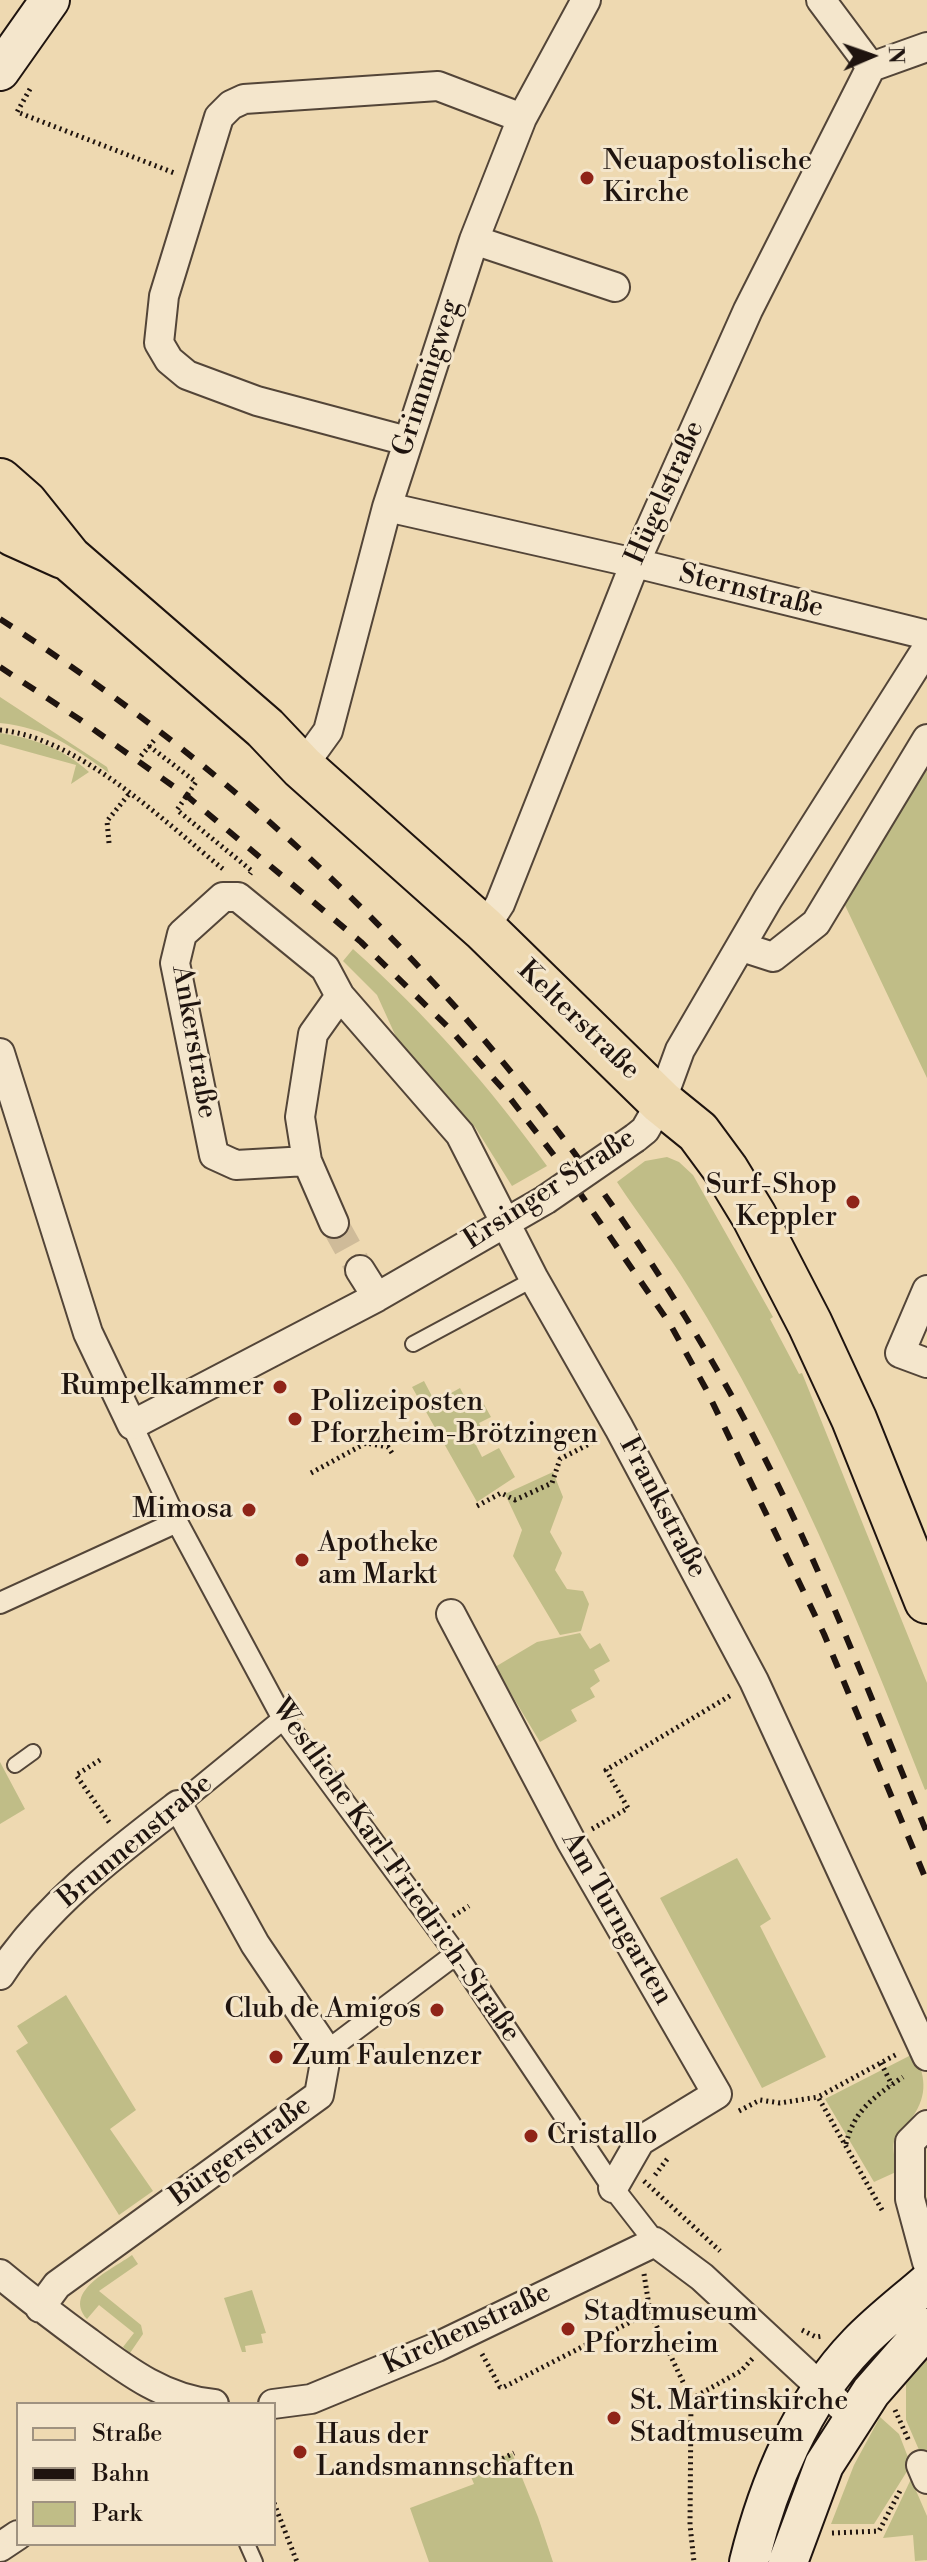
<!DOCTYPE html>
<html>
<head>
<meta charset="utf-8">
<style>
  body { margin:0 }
  #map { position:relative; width:927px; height:2562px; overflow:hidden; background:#eed9b1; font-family:"Libre Bodoni",serif }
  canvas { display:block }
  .legend { position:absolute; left:16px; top:2402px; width:260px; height:144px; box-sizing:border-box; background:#f4e6cc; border:2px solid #9f9280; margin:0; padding:10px 14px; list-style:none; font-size:24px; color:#1f140f }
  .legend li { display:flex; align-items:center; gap:16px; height:40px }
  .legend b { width:40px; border:2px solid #9f9280 }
  .north { position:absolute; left:831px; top:16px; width:80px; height:80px; -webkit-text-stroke:6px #f4e6cc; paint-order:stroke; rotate:88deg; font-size:22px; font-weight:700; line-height:32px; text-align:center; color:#1f140f }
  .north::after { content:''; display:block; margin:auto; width:28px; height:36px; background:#1f140f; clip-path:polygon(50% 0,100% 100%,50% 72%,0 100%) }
</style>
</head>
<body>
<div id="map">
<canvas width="927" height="2562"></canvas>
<ul class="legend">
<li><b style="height:10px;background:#eed9b1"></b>Straße</li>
<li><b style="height:10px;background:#1f140f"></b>Bahn</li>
<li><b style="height:22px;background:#c0bd87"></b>Park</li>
</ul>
<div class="north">N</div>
</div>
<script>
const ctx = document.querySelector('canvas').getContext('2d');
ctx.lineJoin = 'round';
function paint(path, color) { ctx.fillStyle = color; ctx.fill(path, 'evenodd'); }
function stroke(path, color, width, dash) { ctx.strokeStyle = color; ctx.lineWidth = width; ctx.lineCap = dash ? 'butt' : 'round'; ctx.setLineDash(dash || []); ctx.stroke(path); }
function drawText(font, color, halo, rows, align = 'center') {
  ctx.font = font + ' "Libre Bodoni",serif'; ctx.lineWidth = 6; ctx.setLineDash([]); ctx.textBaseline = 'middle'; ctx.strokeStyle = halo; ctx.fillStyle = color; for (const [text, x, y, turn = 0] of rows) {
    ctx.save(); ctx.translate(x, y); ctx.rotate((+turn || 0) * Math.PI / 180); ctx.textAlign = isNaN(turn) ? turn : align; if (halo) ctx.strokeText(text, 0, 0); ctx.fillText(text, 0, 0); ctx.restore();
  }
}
const green = new Path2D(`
  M 0,697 L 107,767 L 109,773 C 71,746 47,728 0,723 Z
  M 0,733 C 33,738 64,749 89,772 L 71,784 L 76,765 L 0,744 Z
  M 927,755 L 927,1078 L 842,899 Z
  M 353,949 C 426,1014 490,1087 547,1166 L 512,1186 L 475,1127 L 407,1061 L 377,995 L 343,961 Z
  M 667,1157 L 679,1162 L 693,1175 L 773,1317 L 770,1319 L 799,1374 L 802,1373 L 927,1683 L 927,1789 L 925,1790 C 858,1618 787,1446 689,1288 C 667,1252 641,1218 617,1182 L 645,1161 Z
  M 424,1381 L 435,1402 L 460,1388 L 469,1405 L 481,1399 L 491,1417 L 479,1423 L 485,1435 L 474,1441 L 482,1457 L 499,1448 L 515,1477 L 477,1502 L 412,1387 Z
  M 553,1472 L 563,1497 L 550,1532 L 562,1553 L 555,1570 L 567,1589 L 583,1591 L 589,1604 L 581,1631 L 560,1635 L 513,1556 L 522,1530 L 505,1494 Z
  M 580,1633 L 590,1649 L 600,1643 L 610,1661 L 594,1670 L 600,1681 L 590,1688 L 595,1697 L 571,1710 L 577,1721 L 540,1742 L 495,1667 L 537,1642 Z
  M 0,1762 L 25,1809 L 0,1824 Z
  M 737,1858 L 771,1919 L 760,1926 L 826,2057 L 762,2088 L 660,1898 Z
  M 66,1995 L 136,2110 L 110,2129 L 153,2191 L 119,2215 L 16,2051 L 28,2043 L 17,2026 Z
  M 915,2053 C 927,2081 927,2097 910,2121 C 904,2126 897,2132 894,2141 C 892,2149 896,2163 896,2172 L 874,2182 L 825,2099 Z
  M 132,2255 L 138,2264 L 99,2291 L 141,2325 L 143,2334 L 130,2353 L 123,2347 L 134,2333 L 99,2305 L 87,2319 C 62,2291 113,2269 132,2255 Z
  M 252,2290 L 266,2333 L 261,2334 L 263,2343 L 245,2346 L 246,2352 L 242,2352 L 224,2298 Z
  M 927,2360 L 927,2465 L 926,2466 L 906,2420 L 906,2384 Z
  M 880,2417 L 899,2434 L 911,2465 L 874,2524 L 831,2524 L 854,2465 Z
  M 512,2453 L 538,2517 L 553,2562 L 429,2562 L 410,2508 L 474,2484 L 469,2472 Z
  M 911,2479 L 927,2516 L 927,2560 L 915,2561 L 913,2535 L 883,2538 Z`);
const minorTunnel = new Path2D(`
  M 334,1223 L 360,1270`);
const path = new Path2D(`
  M 30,89 L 17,112 L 177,174
  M 0,730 C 79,738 162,820 223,869
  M 149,746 L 196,782 L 177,810 L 252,871 L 250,874
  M 141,756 L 156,738
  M 109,843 L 107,821 L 129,794
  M 311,1473 L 366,1443 L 388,1447 L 392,1453
  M 477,1506 L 501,1493 L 515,1500 L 552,1483 L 560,1459 L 597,1440
  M 100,1760 L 76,1775 L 111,1825
  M 592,1829 L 628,1808 L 606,1770 L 733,1694
  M 453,1916 L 469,1906
  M 881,2063 L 892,2085
  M 739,2111 L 760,2100 L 780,2103 L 818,2097
  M 846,2144 C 854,2110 875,2096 903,2077
  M 655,2175 L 668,2158
  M 644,2181 L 720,2251
  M 882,2210 L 818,2097 L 899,2053
  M 644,2274 L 650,2312 L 691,2399 L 690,2525 L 694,2562
  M 802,2330 L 816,2337 L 823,2336
  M 482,2354 L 500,2387 L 504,2387 L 650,2312
  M 691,2399 L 741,2371 L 753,2358
  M 895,2410 L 909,2441
  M 470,2474 L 514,2453
  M 274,2503 L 297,2562
  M 832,2533 L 879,2531 L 901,2489`);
const service = new Path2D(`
  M 413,1344 L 534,1279
  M 15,1765 L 33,1752
  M 247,2544 L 255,2562`);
const pedestrian = new Path2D(`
  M 132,1425 L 177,1522 L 283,1719 L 456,1954 L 613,2188 L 655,2242
  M 0,1603 L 177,1522
  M 178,1805 L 283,1719
  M 327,2051 L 456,1954`);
const minor = new Path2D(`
  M 821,0 L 871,67
  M 474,240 L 615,287
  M 407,441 L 257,401 L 187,375 L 169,360 L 159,343 L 164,296 L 219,117 L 231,105 L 244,99 L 438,86 L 522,118
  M 387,507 L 635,563 L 927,635
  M 302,767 L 328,731 L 387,507 L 474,240 L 522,118 L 586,0
  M 484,929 L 500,904 L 635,563 L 748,310 L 871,67 L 927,47
  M 742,947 L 773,957 L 816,923 L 927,739
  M 0,1053 L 88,1333 L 132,1425 L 377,1297 L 545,1200
  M 635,1138 L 645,1130 L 661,1102 L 680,1050 L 768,899 L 927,648
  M 307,1161 L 236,1165 L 214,1155 L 175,963 L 182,934 L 223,897 L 238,897 L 325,968 L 340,996 L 460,1134 L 534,1279 L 619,1428 L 754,1681 L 927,2056
  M 334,1223 L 307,1161 L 300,1117 L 313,1034 L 340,996
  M 360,1270 L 377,1297
  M 927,1290 L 900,1353 L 927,1363
  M 451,1614 L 571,1841 L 717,2094 L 640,2141 L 613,2188
  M 0,1975 C 45,1906 114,1854 178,1805 L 255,1944 L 327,2051 L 319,2095 L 57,2285 L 40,2308
  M 927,2125 L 910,2142 L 910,2199 L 927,2262
  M 0,2274 C 29,2298 58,2320 88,2342 C 127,2371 164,2399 214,2404
  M 273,2404 L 311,2399 L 437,2347 L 655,2242 L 702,2277 L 854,2418
  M 921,2465 L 927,2479
  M 0,2547 L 18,2535`);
const secondary = new Path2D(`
  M 0,71 L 50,0
  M 749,2562 C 768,2485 802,2402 858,2344 C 879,2322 904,2303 927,2283
  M 788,2562 L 824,2465 L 871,2392 L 927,2328`);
const primary = new Path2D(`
  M 0,481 L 25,503 L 69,558 L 265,728 L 302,767 L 484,929 L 661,1102 L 698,1132 L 726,1170 L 754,1216 L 810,1324 L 854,1419 L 927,1601
  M 0,525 L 14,534 L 63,556`);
const rail = new Path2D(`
  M 0,619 C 299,811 539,1062 717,1370 C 802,1516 862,1677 927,1833
  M 0,667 L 79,719 L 187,796 L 361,942 L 447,1026 L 503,1089 L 553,1154 L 670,1324 L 706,1389 L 824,1634 L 927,1882`);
const minorBridge = new Path2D(`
  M 545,1200 L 635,1138`);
const markers = [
  [587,178,8,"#8f2418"],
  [853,1202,8,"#8f2418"],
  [280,1387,8,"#8f2418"],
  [295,1419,8,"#8f2418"],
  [249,1510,8,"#8f2418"],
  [302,1560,8,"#8f2418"],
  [437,2010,8,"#8f2418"],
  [276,2057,8,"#8f2418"],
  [531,2136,8,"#8f2418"],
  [568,2329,8,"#8f2418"],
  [614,2418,8,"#8f2418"],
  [300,2452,8,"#8f2418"]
];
const poiNames = [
  ["Neuapostolische",603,162],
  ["Kirche",603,194],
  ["Surf-Shop",837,1186,"right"],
  ["Keppler",837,1218,"right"],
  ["Rumpelkammer",264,1387,"right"],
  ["Polizeiposten",311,1403],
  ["Pforzheim-Brötzingen",311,1435],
  ["Mimosa",233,1510,"right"],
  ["Apotheke",318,1544],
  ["am Markt",318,1576],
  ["Club de Amigos",421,2010,"right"],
  ["Zum Faulenzer",292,2057],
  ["Cristallo",547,2136],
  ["Stadtmuseum",584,2313],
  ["Pforzheim",584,2345],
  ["St. Martinskirche",630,2402],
  ["Stadtmuseum",630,2434],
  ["Haus der",316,2436],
  ["Landsmannschaften",316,2468]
];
const streetNames = [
  ["Grimmigweg",428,378,-72],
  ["Hügelstraße",666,493,-66],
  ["Sternstraße",751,592,14],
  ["Kelterstraße",578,1021,44],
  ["Ankerstraße",193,1042,80],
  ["Ersinger Straße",550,1190,-33],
  ["Frankstraße",662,1508,62],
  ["Brunnenstraße",136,1842,-40],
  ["Westliche Karl-Friedrich-Straße",395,1871,55],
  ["Am Turngarten",616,1919,60],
  ["Bürgerstraße",241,2152,-36],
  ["Kirchenstraße",467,2330,-25]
];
paint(green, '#c0bd87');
stroke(minorTunnel, '#cfbb99', 28, [28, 14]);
stroke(service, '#534538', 18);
stroke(pedestrian, '#534538', 24);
stroke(minor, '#534538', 32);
stroke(secondary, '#1f140f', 42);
stroke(primary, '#1f140f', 48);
stroke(path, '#1f140f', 5, [2, 4]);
stroke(service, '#f4e6cc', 14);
stroke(pedestrian, '#f4e6cc', 20);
stroke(minor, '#f4e6cc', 28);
stroke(secondary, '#f4e6cc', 38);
stroke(primary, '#eed9b1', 44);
stroke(rail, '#1f140f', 6, [14, 14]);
stroke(minorBridge, '#534538', 32, []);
stroke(minorBridge, '#f4e6cc', 28);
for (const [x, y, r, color] of markers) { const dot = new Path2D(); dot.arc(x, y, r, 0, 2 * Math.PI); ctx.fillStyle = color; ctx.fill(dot); stroke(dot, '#f4e6cc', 3); }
drawText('28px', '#1f140f', '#f4e6cc', poiNames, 'left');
drawText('28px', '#1f140f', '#f4e6cc', streetNames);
</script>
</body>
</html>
